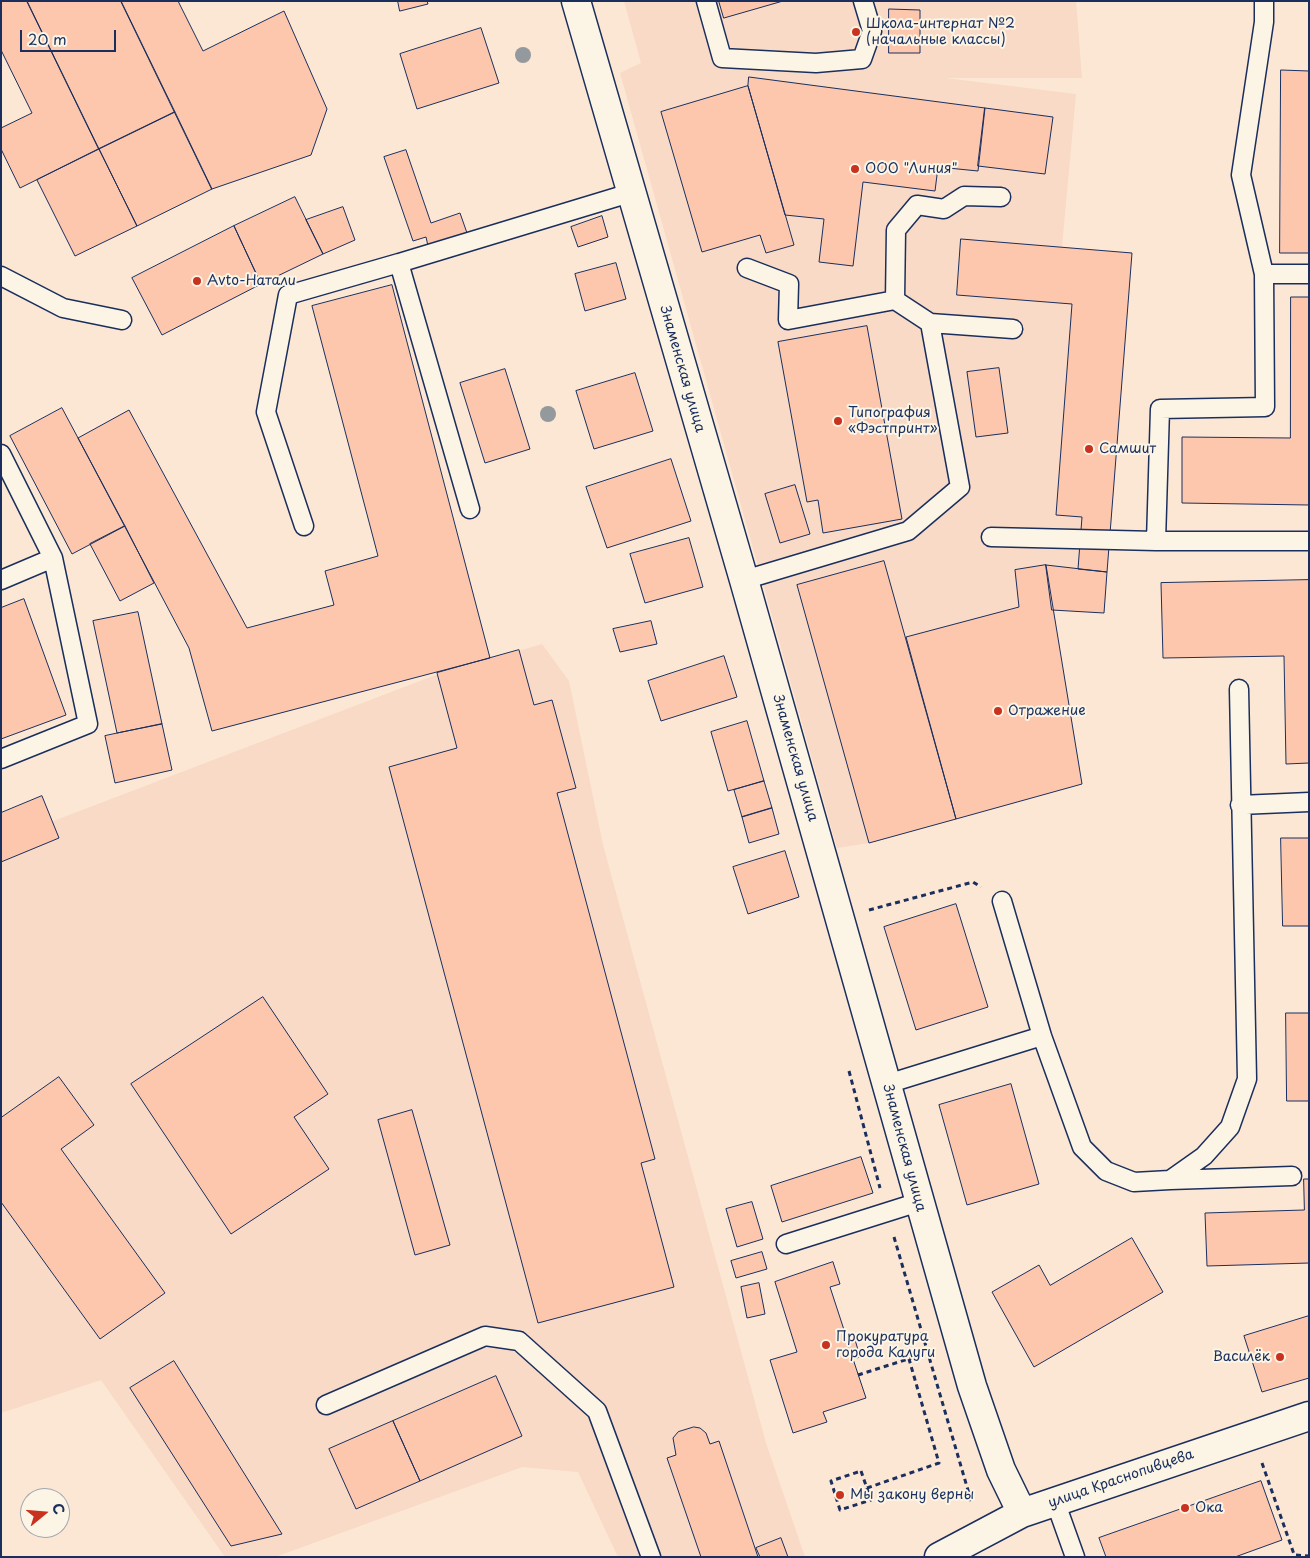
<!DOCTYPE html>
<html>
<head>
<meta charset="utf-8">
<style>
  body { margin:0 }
  #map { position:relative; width:1310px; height:1558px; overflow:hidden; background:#fce7d4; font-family:"Playpen Sans",sans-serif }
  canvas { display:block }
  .frame { position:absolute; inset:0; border:2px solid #1b2f5e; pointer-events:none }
  .north { position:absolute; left:20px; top:1488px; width:50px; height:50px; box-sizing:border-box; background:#fcf5e5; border:1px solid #a2a6af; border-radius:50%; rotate:73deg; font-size:14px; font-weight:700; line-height:20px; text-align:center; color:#1b2f5e }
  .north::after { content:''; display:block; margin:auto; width:18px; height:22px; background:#c8321e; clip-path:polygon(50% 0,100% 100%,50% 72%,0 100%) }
  .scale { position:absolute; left:20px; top:30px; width:96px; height:22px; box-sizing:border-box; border:2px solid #1b2f5e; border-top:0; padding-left:6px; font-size:15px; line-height:18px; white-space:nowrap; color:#1b2f5e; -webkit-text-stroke:4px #fcf5e5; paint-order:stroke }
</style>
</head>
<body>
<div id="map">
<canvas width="1310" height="1558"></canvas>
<div class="frame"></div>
<div class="north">С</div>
<div class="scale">20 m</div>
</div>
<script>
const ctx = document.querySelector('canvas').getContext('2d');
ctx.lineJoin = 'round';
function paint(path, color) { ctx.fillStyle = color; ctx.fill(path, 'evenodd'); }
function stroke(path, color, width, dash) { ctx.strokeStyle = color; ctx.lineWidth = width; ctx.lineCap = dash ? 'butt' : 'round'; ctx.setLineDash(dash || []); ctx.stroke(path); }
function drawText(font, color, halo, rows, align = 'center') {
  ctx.font = font + ' "Playpen Sans",sans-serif'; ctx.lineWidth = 4; ctx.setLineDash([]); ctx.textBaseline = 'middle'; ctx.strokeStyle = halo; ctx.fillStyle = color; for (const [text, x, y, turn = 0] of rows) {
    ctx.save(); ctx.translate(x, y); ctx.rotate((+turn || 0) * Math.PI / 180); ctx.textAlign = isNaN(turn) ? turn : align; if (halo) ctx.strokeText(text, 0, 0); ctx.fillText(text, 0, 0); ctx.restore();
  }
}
const built = new Path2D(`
  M 624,1 L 1076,1 L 1082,78 L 945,78 L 1076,94 L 1062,247 L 1132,253 L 1104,613 L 1052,610 L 1082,784 L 869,843 L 837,848 L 620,73 L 641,63 Z
  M 542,644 L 569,681 L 603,845 L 766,1443 L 805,1557 L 618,1557 L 578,1472 L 522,1467 L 275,1557 L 225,1557 L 101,1380 L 1,1413 L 1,841 L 433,676 Z`);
const building = new Path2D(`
  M 1,1 L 27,1 L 99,149 L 20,188 L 1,149 L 1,128 L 32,113 L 1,50 Z
  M 27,1 L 121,1 L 175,112 L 99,149 Z
  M 121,1 L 178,1 L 203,51 L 284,11 L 327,109 L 311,155 L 212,189 Z
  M 398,1 L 427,1 L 428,4 L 400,11 Z
  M 719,1 L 783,1 L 724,18 Z
  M 889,9 L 920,10 L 920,53 L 889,53 Z
  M 481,28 L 499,83 L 417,109 L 400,54 Z
  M 1281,70 L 1309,71 L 1309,253 L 1280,253 Z
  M 749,77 L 985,108 L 978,171 L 938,167 L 935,191 L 863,182 L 853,266 L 819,262 L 824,219 L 785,215 L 748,86 Z
  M 748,86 L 794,245 L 766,253 L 760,235 L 702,252 L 661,112 Z
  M 985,108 L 1053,117 L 1045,174 L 978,166 Z
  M 175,112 L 212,189 L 137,226 L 99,149 Z
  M 99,149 L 137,226 L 75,256 L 37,180 Z
  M 406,150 L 431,223 L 460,213 L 467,233 L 428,246 L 426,237 L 413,241 L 384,157 Z
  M 295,197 L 323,254 L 261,284 L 234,226 Z
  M 343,207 L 355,240 L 323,254 L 306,220 Z
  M 602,216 L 608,237 L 578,247 L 571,227 Z
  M 234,226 L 261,284 L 162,335 L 132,278 Z
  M 961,239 L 1132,253 L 1107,572 L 1078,569 L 1082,517 L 1056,515 L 1072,304 L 957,295 Z
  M 616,263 L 626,299 L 585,311 L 575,274 Z
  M 392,285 L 490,658 L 212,731 L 189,648 L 78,438 L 129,410 L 247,628 L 334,605 L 325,571 L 378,556 L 312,306 Z
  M 1291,297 L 1309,297 L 1309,505 L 1182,503 L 1182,437 L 1290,438 Z
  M 867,326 L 902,519 L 823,533 L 818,500 L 807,502 L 778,342 Z
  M 999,368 L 1008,433 L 976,437 L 967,372 Z
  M 505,369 L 530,449 L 485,463 L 460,383 Z
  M 635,373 L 653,431 L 594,449 L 576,391 Z
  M 62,408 L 125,526 L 72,554 L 10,436 Z
  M 671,459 L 691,521 L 607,548 L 586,487 Z
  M 795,485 L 810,534 L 780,543 L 765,494 Z
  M 125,526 L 154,583 L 120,601 L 90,544 Z
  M 689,538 L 703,587 L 645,603 L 630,554 Z
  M 884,561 L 956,819 L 869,843 L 797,585 Z
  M 1046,565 L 1107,572 L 1104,613 L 1052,610 Z
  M 1046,565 L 1082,784 L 956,819 L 906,637 L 1019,607 L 1015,570 Z
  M 1309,580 L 1309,763 L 1286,764 L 1284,656 L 1163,658 L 1161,583 Z
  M 24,599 L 66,715 L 1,739 L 1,608 Z
  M 138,612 L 162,724 L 117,733 L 93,621 Z
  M 651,621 L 657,644 L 620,652 L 613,629 Z
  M 519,650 L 534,705 L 552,700 L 576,788 L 557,793 L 655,1159 L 641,1163 L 674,1287 L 538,1323 L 389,767 L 457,748 L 437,673 Z
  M 724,656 L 737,697 L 661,721 L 648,681 Z
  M 747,721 L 764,781 L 728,791 L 711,732 Z
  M 162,724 L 172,770 L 115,783 L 105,736 Z
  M 764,781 L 772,808 L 742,817 L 734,790 Z
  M 42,796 L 59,838 L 1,862 L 1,813 Z
  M 772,808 L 779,834 L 749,843 L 742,817 Z
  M 1281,838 L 1309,838 L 1309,926 L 1283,926 Z
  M 785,851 L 799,897 L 748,914 L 733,867 Z
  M 956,904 L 988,1007 L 916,1030 L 884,927 Z
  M 263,997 L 328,1094 L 294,1117 L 329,1169 L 231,1234 L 131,1084 Z
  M 1286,1013 L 1309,1013 L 1309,1101 L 1287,1101 Z
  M 59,1077 L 94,1125 L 61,1149 L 165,1293 L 100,1339 L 1,1202 L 1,1118 Z
  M 1011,1084 L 1039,1184 L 967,1205 L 939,1105 Z
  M 412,1110 L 450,1245 L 415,1255 L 378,1120 Z
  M 861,1157 L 873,1193 L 782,1222 L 771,1186 Z
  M 1304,1179 L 1309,1179 L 1309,1263 L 1207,1266 L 1205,1213 L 1304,1210 Z
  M 752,1202 L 763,1239 L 737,1247 L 726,1209 Z
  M 1132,1238 L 1163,1292 L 1034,1367 L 992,1292 L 1039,1265 L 1050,1285 Z
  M 762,1252 L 767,1269 L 736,1278 L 731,1261 Z
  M 833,1262 L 840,1284 L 830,1287 L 847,1339 L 854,1336 L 860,1357 L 853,1359 L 866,1398 L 823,1412 L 827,1422 L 793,1433 L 770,1360 L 797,1352 L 775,1282 Z
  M 759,1283 L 765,1314 L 747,1318 L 741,1287 Z
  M 1309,1316 L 1309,1378 L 1262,1392 L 1244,1336 Z
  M 174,1361 L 282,1534 L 231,1546 L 130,1388 Z
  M 496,1376 L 522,1436 L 420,1481 L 393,1421 Z
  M 393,1421 L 420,1481 L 356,1509 L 329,1449 Z
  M 694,1427 L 700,1428 L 706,1433 L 710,1444 L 719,1441 L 758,1557 L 701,1557 L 667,1458 L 676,1455 L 673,1438 L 678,1432 Z
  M 1261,1481 L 1282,1540 L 1235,1557 L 1106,1557 L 1099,1538 Z
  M 781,1538 L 788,1557 L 760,1557 L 756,1548 Z`);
const path = new Path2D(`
  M 869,910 L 973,882 L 981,887
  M 849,1071 L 880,1188
  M 894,1237 L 972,1504
  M 858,1375 L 927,1353
  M 1262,1463 L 1295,1557
  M 861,1471 L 871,1500 L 840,1510 L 831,1481 Z
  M 867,1488 L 939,1463 L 909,1359
  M 1296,1555 L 1309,1556`);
const service = new Path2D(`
  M 706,1 L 722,58 L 816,63 L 862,59 L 872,31 L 863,1
  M 747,268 L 789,284 L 788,320 L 895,300
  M 1264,274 L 1309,274
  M 1,276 L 63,308 L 122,320
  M 930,323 L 895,300 L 896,230 L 917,205 L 944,209 L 964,196 L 1001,197
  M 1,454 L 53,558 L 88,724 L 1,759
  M 470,509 L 399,263 L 630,193
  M 304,526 L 266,412 L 288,295 L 399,263
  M 991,537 L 1156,541 L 1309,541
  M 1156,541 L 1160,409 L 1265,407 L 1264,274 L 1241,175 L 1264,22 L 1264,1
  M 1,580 L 53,558
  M 744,580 L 908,531 L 960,487 L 930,323 L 1013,329
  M 1240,805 L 1309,802
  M 1002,901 L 1042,1036 L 1082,1147 L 1106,1171 L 1134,1182 L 1170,1180 L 1204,1156 L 1230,1127 L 1247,1079 L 1239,689
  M 887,1084 L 1042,1036
  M 1170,1180 L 1292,1176
  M 786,1244 L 919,1202
  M 326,1405 L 485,1336 L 519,1341 L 597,1411 L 651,1557
  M 1055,1501 L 1075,1557`);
const minor = new Path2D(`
  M 576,1 L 744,580 L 972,1386 L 1001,1470 L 1022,1513
  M 939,1557 L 1022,1513 L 1309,1416`);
const trees = [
  [523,55],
  [548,414]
];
const markers = [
  [856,32,5,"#c8321e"],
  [855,169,5,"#c8321e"],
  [197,281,5,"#c8321e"],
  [838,421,5,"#c8321e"],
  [1089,449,5,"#c8321e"],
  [998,711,5,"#c8321e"],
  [826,1345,5,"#c8321e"],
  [1280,1357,5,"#c8321e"],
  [840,1495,5,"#c8321e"],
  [1185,1508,5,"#c8321e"]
];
const poiNames = [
  ["Школа-интернат №2",866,24],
  ["(начальные классы)",866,40],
  ["ООО \"Линия\"",865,169],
  ["Avto-Натали",207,281],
  ["Типография",848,413],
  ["«Фэстпринт»",848,429],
  ["Самшит",1099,449],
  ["Отражение",1008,711],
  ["Прокуратура",836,1337],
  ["города Калуги",836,1353],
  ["Василёк",1270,1357,"right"],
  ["Мы закону верны",850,1495],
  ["Ока",1195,1508]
];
const streetNames = [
  ["Знаменская улица",682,369,74],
  ["Знаменская улица",795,758,74],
  ["Знаменская улица",904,1148,75],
  ["улица Краснопивцева",1121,1479,-19]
];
paint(built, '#f8dac6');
paint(building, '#fcc7ad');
stroke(building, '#1b2f5e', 1);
stroke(service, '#1b2f5e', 21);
stroke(minor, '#1b2f5e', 31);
stroke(path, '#1b2f5e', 3, [5, 4]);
stroke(service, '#fcf5e5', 18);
stroke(minor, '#fcf5e5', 28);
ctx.fillStyle = '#93999c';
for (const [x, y] of trees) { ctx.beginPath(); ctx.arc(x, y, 8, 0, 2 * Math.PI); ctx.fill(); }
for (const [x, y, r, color] of markers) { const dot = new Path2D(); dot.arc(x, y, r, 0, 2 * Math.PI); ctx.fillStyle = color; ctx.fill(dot); stroke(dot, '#fcf5e5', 2); }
drawText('14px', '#1b2f5e', '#fcf5e5', poiNames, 'left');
drawText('14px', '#1b2f5e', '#fcf5e5', streetNames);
</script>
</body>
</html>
